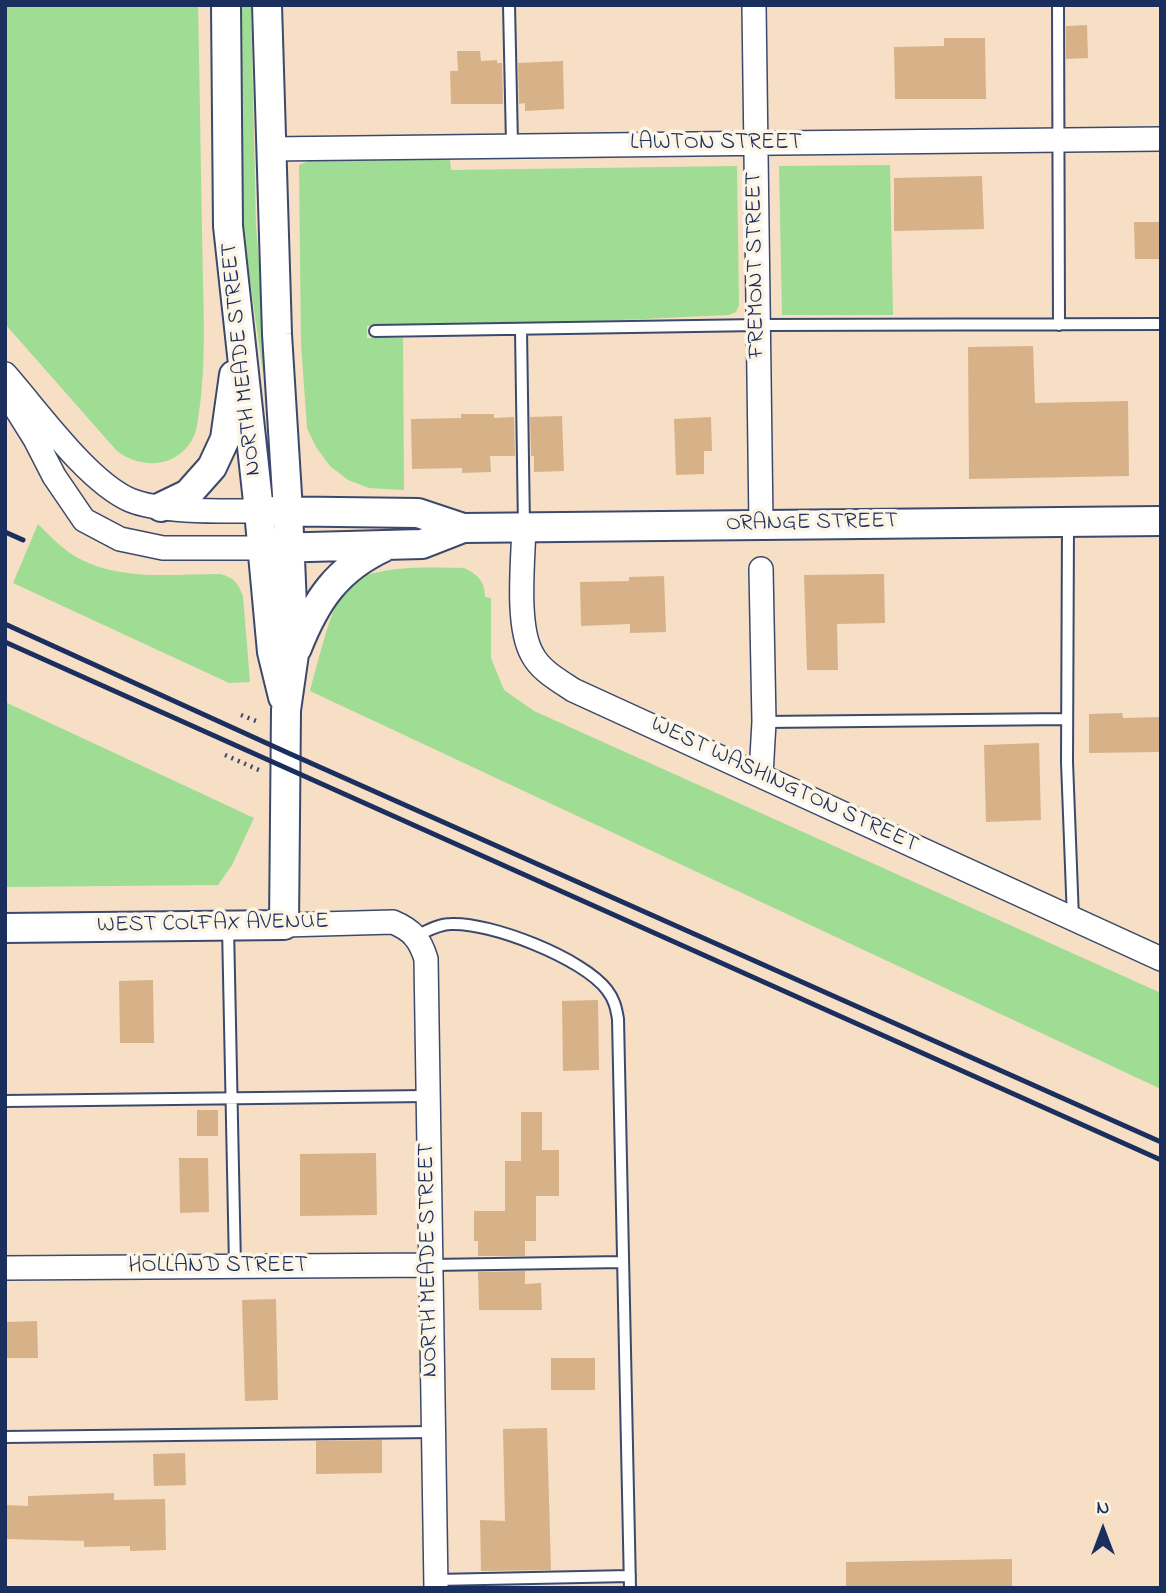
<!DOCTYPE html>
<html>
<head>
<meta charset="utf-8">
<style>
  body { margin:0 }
  #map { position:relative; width:1166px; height:1593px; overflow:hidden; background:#f6dfc4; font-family:"Indie Flower",sans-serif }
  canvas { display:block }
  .frame { position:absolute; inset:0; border:7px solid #1b2f5e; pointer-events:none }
  .north { position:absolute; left:1068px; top:1495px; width:70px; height:70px; -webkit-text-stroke:5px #fcf5e5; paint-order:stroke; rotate:0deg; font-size:19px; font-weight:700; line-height:28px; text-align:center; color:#1b2f5e }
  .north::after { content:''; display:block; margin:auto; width:24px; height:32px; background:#1b2f5e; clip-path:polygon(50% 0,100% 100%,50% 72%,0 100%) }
</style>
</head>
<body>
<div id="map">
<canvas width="1166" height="1593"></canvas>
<div class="frame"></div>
<div class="north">N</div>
</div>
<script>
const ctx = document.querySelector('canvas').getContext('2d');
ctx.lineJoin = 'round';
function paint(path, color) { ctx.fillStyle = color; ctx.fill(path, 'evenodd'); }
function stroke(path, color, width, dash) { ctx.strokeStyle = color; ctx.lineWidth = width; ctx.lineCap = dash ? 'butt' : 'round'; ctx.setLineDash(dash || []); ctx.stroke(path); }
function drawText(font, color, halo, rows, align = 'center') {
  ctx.font = font + ' "Indie Flower",sans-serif'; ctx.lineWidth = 7; ctx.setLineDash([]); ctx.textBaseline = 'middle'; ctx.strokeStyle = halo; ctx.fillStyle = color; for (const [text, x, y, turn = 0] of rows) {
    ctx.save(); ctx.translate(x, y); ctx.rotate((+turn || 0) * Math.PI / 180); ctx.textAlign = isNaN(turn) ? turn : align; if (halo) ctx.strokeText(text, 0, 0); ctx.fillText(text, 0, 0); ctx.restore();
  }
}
const green = new Path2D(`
  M 5,5 L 198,5 C 200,98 201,190 203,283 C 204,324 205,364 200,405 C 198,415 198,427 194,436 C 179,468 142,470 117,451 L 5,324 Z
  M 238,5 L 251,5 L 256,226 L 268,372 L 263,373 L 242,223 Z
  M 450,159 L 451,170 L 737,166 L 739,305 L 736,312 L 729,315 L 599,321 L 367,326 L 367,338 L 403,338 L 404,490 L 369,488 L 348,480 L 330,466 L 316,447 L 307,428 L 301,344 L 299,165 L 309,161 Z
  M 890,165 L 893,315 L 782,315 L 779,166 Z
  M 38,524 C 51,537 64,551 80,559 C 122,581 173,574 220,574 C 233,577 238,583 243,596 L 250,682 L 229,683 L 13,583 Z
  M 464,568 C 477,574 485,581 485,597 L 491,598 L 491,658 L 504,690 L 534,711 L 1161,993 L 1161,1089 L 310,691 C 316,670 332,602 345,589 C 368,563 432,568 464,568 Z
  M 5,702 L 254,818 L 232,865 L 218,885 L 5,887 Z`);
const building = new Path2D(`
  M 1087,25 L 1088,58 L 1066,59 L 1066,26 Z
  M 944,38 L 985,38 L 986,99 L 895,99 L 894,47 L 944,46 Z
  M 457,51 L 480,51 L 481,61 L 497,60 L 497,63 L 502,63 L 503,104 L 451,104 L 450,71 L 458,71 Z
  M 563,61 L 564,109 L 525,111 L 525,103 L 519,104 L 518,63 Z
  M 982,176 L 984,229 L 894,231 L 894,178 Z
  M 1134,222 L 1161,222 L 1161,259 L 1135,259 Z
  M 1033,346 L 1035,403 L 1128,401 L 1129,476 L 969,479 L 968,347 Z
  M 461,414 L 494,414 L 494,418 L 514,417 L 515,456 L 490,456 L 491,472 L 462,473 L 462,468 L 412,469 L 411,419 L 461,418 Z
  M 562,416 L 564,471 L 534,472 L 534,456 L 531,456 L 530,417 Z
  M 711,417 L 712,451 L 704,451 L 704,474 L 676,475 L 674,419 Z
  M 884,574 L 885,623 L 837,624 L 838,670 L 807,670 L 804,575 Z
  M 664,576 L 666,632 L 630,633 L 630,624 L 581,626 L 580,582 L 629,581 L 629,577 Z
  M 1122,713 L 1123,718 L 1161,717 L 1161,752 L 1089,753 L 1089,714 Z
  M 1039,743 L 1041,820 L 986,822 L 984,745 Z
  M 153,980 L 154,1043 L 120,1043 L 119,981 Z
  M 598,1000 L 599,1070 L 563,1071 L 562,1001 Z
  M 197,1110 L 218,1110 L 218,1136 L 197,1136 Z
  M 521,1112 L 542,1112 L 542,1150 L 559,1150 L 559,1196 L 536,1196 L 536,1241 L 525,1241 L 525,1256 L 478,1256 L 478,1241 L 474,1241 L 474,1211 L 505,1211 L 505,1161 L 521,1161 Z
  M 376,1153 L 377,1215 L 300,1216 L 300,1154 Z
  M 179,1158 L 208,1158 L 209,1212 L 180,1213 Z
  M 525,1271 L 525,1284 L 541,1283 L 542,1310 L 479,1310 L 478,1272 Z
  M 276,1299 L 278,1400 L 245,1401 L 242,1300 Z
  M 37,1321 L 38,1358 L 5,1358 L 5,1322 Z
  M 551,1358 L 595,1358 L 595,1390 L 551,1390 Z
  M 547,1428 L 551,1570 L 481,1571 L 480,1520 L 505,1521 L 503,1429 Z
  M 382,1440 L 382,1473 L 316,1474 L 316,1441 Z
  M 185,1453 L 186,1485 L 154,1486 L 153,1454 Z
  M 114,1493 L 114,1500 L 165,1499 L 166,1550 L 130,1551 L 130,1546 L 84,1547 L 84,1541 L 5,1539 L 5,1505 L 28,1506 L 28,1496 Z
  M 1012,1559 L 1012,1588 L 846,1588 L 846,1562 Z`);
const path = new Path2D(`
  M 241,715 L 259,722
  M 225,755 L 259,770`);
const service = new Path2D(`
  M 509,5 L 512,144
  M 1058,5 L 1059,325
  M 521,330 L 524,527
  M 375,331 L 759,325 L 1161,324
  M 1068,523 L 1067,762 L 1073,919
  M 764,722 L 1067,719
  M 228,927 L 235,1266
  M 416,936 C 427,931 439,924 451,924 C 490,922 583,958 607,990 C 614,999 616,1007 618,1019 L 630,1588
  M 5,1101 L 427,1096
  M 431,1265 L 623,1262
  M 5,1437 L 433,1432
  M 436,1580 L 630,1576`);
const minor = new Path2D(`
  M 754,5 L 761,524
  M 270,149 C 567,144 864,143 1161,139
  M 5,374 C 37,410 87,481 130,500 C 161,513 225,511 259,511
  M 5,391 L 35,439 L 54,476 L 84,520 L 120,539 L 163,548 L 262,548
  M 524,527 C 523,561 516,626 532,654 C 540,670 558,680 573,690 L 1161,959
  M 761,569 L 764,722 L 761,775
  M 284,925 L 393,922 C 412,930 420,939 426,959 L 436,1588
  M 5,1268 L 431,1265`);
const tertiary = new Path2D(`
  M 226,5 L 228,226 L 259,511 L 272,652 L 283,697
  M 161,507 L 188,494 L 212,467 L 225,439 L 234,375
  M 259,511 L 418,513 L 463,528 L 1161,521
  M 272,548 L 422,544 L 463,528
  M 297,648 C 316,600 337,569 384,547
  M 5,928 L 284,925 L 286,710 L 294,654 L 288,511 L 277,334 L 267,5`);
const rail = new Path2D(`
  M 5,532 L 23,540
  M 5,624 L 286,752 L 1161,1142
  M 5,642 L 1161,1160`);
const streetNames = [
  ["LAWTON STREET",716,144],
  ["FREMONT STREET",757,265,-91],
  ["NORTH MEADE STREET",243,359,-96],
  ["ORANGE STREET",812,524,-1],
  ["WEST WASHINGTON STREET",784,786,25],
  ["WEST COLFAX AVENUE",213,925,-1],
  ["NORTH MEADE STREET",430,1260,-91],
  ["HOLLAND STREET",218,1267]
];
paint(green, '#9edd93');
paint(building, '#d7b288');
stroke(service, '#3c496d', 14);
stroke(minor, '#3c496d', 26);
stroke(tertiary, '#3c496d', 32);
stroke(path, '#3c496d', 4.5, [2, 5]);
stroke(service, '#fff', 10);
stroke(minor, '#fff', 23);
stroke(tertiary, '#fff', 28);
stroke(rail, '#1b2f5e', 5);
drawText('23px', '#1b2f5e', '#fcf5e5', streetNames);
</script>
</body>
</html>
